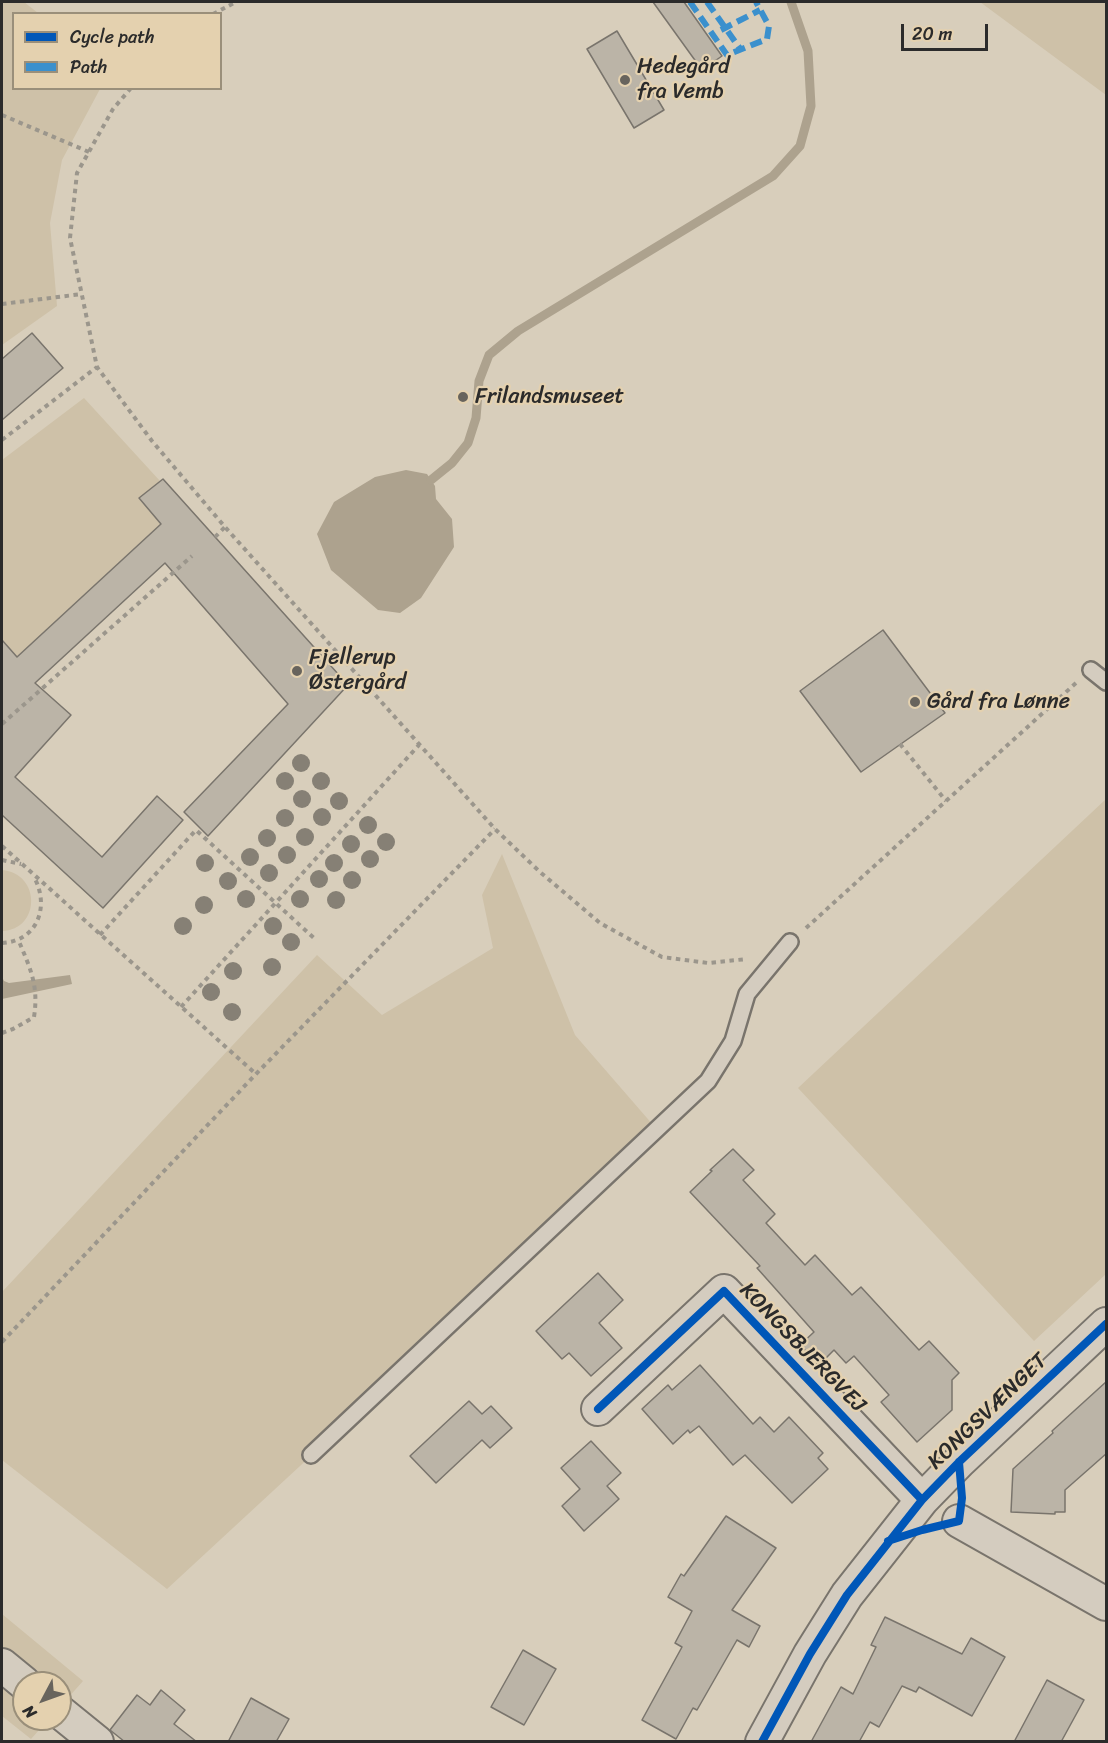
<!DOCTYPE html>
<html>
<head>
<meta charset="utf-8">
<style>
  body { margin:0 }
  #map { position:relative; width:1108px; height:1743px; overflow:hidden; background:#d8cebb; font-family:Sriracha,sans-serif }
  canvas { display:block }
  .frame { position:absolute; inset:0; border:3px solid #2b2b2b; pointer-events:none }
  .legend { position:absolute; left:12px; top:12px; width:210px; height:78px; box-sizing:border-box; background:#e4d1af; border:2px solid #9a8f7a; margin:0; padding:8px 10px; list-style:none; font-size:18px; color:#2b2b2b }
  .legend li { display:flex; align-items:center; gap:12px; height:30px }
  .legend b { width:30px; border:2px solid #9a8f7a }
  .north { position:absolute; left:12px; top:1671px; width:60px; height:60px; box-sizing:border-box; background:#e4d1af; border:2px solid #9a8f7a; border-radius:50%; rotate:229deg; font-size:16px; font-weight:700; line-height:24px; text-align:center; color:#2b2b2b }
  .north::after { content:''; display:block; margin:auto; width:21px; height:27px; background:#68645d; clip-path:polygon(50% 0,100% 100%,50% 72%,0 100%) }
  .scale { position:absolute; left:901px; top:24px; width:87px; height:27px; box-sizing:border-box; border:3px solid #2b2b2b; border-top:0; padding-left:8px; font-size:18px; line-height:21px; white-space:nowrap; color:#2b2b2b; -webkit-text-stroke:4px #e4d1af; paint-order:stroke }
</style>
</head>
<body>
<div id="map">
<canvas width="1108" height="1743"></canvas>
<div class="frame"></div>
<ul class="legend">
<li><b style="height:8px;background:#0057b8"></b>Cycle path</li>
<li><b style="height:8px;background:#3b90cd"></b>Path</li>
</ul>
<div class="north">N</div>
<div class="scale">20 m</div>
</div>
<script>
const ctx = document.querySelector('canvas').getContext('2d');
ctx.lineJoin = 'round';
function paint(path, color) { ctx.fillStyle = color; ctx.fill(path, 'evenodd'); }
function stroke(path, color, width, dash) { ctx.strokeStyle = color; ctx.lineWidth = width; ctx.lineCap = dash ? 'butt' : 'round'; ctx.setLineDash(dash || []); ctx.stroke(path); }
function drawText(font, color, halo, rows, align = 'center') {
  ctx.font = font + ' Sriracha,sans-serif'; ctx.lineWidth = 4.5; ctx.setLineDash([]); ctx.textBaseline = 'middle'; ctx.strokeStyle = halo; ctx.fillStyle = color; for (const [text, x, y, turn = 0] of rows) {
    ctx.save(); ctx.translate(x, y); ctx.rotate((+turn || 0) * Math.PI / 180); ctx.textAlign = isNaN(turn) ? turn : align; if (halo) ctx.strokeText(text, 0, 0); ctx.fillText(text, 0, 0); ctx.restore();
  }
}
const green = new Path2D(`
  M 2,2 L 24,2 L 38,13 L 14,14 L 14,88 L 100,89 L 62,160 L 50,223 L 57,306 L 2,345 Z
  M 980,2 L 1106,2 L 1106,95 Z
  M 84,398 L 160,481 L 139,499 L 161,524 L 17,657 L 2,640 L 2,460 Z
  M 1106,799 L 1106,1274 L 1034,1341 L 798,1088 Z
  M 502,854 L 575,1035 L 660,1133 L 167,1589 L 2,1460 L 2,1292 L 317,955 L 382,1015 L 493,948 L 482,895 Z
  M 2,870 C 41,873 41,930 2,931 Z
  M 2,1614 L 83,1681 L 60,1707 L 60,1683 L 24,1683 L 24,1719 L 49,1719 L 31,1739 L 2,1716 Z`);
const water = new Path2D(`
  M 406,470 L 427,474 L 435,486 L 436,499 L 452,519 L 454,547 L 421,598 L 400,613 L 378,610 L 331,570 L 317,534 L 334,502 L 375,477 Z
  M 70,975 L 72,984 L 2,999 L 2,977 L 4,981 L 9,983 Z`);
const stream = new Path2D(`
  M 431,480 L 452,463 L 468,443 L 476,418 L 479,381 L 489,355 L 518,331 L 773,176 L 800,146 L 811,106 L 808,51 L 791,2`);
const building = new Path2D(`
  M 653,2 L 684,2 L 722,56 L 702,70 Z
  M 617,31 L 664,110 L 634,128 L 587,49 Z
  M 32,333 L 63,368 L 2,420 L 2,359 Z
  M 163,479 L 348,685 L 208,836 L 184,812 L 288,704 L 165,563 L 35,683 L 71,715 L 15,777 L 102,857 L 157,796 L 183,820 L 103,908 L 2,815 L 2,640 L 17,657 L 161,524 L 139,498 Z
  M 883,630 L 945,713 L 861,772 L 800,691 Z
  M 733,1149 L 754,1170 L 743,1180 L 775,1214 L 766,1223 L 805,1265 L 815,1255 L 852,1295 L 861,1287 L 919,1350 L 929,1341 L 959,1373 L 952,1380 L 952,1410 L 917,1442 L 881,1402 L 889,1395 L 854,1356 L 846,1363 L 834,1350 L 819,1365 L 800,1345 L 814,1332 L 757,1268 L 760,1266 L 690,1192 L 712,1171 L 710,1170 Z
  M 598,1273 L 623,1300 L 599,1323 L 622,1348 L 591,1376 L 569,1353 L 562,1359 L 536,1331 Z
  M 700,1365 L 753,1424 L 760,1417 L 774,1432 L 789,1417 L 823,1453 L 818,1458 L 828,1469 L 792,1503 L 745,1455 L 733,1465 L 699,1426 L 690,1433 L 688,1430 L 673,1444 L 642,1409 L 668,1385 L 672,1390 Z
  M 1107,1381 L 1107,1453 L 1065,1490 L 1065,1512 L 1055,1512 L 1055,1514 L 1011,1512 L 1013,1469 L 1053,1433 L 1052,1431 Z
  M 469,1401 L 482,1414 L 491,1406 L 512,1428 L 490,1448 L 482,1440 L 436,1483 L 410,1456 Z
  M 591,1441 L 621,1473 L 607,1486 L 619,1499 L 584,1531 L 562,1506 L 580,1489 L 561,1468 Z
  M 726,1516 L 776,1548 L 732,1610 L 760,1626 L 749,1647 L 737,1640 L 697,1710 L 693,1708 L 676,1739 L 642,1720 L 682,1647 L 675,1643 L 692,1611 L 668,1597 L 681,1574 L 684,1576 Z
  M 885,1617 L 962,1654 L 971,1638 L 1005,1657 L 972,1716 L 919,1687 L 916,1692 L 902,1686 L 879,1727 L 870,1722 L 859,1742 L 811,1742 L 841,1687 L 853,1694 L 876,1647 L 871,1645 Z
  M 523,1650 L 556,1669 L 524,1725 L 491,1707 Z
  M 1047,1680 L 1084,1700 L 1061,1742 L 1014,1742 Z
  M 161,1690 L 185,1710 L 174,1724 L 197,1742 L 125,1742 L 110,1730 L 137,1695 L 150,1705 Z
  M 251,1698 L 289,1719 L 276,1742 L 228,1742 Z`);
const path = new Path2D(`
  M 213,14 L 236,2
  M 131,88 L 113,109 L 77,173 L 70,238 L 97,367 L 152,441 L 225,527 L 495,829 L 540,872 L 600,923 L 662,957 L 708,963 L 747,959
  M 2,115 L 89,152
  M 2,304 L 82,294
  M 2,440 L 97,367
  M 215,537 L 225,527
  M 2,724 L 192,556
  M 900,744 L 946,801
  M 2,846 L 256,1074
  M 2,860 L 21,864
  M 806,928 L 1076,683
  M 100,935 L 196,830 L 316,940
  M 2,943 C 38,941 50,906 34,877
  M 181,1007 L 419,745
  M 2,1033 L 13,1029 L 34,1017 C 39,985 30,968 18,939
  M 2,1342 L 256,1074 L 495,829`);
const service = new Path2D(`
  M 1091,670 L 1106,682
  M 311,1455 L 708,1081 L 733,1041 L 747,994 L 790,942`);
const minor = new Path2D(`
  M 598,1409 L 724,1291 L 922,1500
  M 959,1521 L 1106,1604
  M 2,1665 L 24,1683
  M 60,1712 L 97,1742
  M 762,1742 L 810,1654 L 847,1595 L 922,1500 L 959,1462 L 1106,1324`);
const quiet = new Path2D(`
  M 690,2 L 727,55 L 767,39 L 769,26 L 756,2
  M 707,2 L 741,50
  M 721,30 L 760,10`);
const cycleway = new Path2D(`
  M 598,1409 L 724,1291 L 922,1500
  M 888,1541 L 922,1530 L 959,1521 L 962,1498 L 959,1462
  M 762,1742 L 810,1654 L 847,1595 L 922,1500 L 959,1462 L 1106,1324`);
const trees = [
  [301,763],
  [285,781],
  [321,781],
  [302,799],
  [339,801],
  [322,817],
  [285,818],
  [368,825],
  [305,837],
  [267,838],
  [386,842],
  [351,844],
  [287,855],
  [250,857],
  [370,859],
  [205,863],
  [334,863],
  [269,873],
  [319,879],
  [352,880],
  [228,881],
  [246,899],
  [300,899],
  [336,900],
  [204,905],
  [183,926],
  [273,926],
  [291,942],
  [272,967],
  [233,971],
  [211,992],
  [232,1012]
];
const markers = [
  [625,80,6,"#68645d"],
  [463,397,6,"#68645d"],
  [297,671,6,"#68645d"],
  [915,702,6,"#68645d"]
];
const poiNames = [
  ["Hedegård",637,67],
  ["fra Vemb",637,92],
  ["Frilandsmuseet",475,397],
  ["Fjellerup",309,658],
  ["Østergård",309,683],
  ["Gård fra Lønne",927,702]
];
const streetNames = [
  ["KONGSBJERGVEJ",802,1348,46],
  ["KONGSVÆNGET",988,1412,-44]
];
paint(green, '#cec1a8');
paint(water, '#ada28e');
stroke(stream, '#ada28e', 9);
paint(building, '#bbb4a7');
stroke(building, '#79746c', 1.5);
stroke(service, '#79746c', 20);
stroke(minor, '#79746c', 36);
stroke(path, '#9b968c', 4, [4.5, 4.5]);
stroke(service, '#d4ccbf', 15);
stroke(minor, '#d4ccbf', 32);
stroke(quiet, '#3b90cd', 6, [12, 6]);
stroke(cycleway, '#0057b8', 8);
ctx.fillStyle = '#868075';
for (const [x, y] of trees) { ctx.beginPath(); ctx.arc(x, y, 9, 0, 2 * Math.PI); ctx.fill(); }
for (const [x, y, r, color] of markers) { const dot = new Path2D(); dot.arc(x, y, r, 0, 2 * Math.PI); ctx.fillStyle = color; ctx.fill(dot); stroke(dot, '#e4d1af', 2); }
drawText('22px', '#2b2b2b', '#e4d1af', poiNames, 'left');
drawText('22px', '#2b2b2b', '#e4d1af', streetNames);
</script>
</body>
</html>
